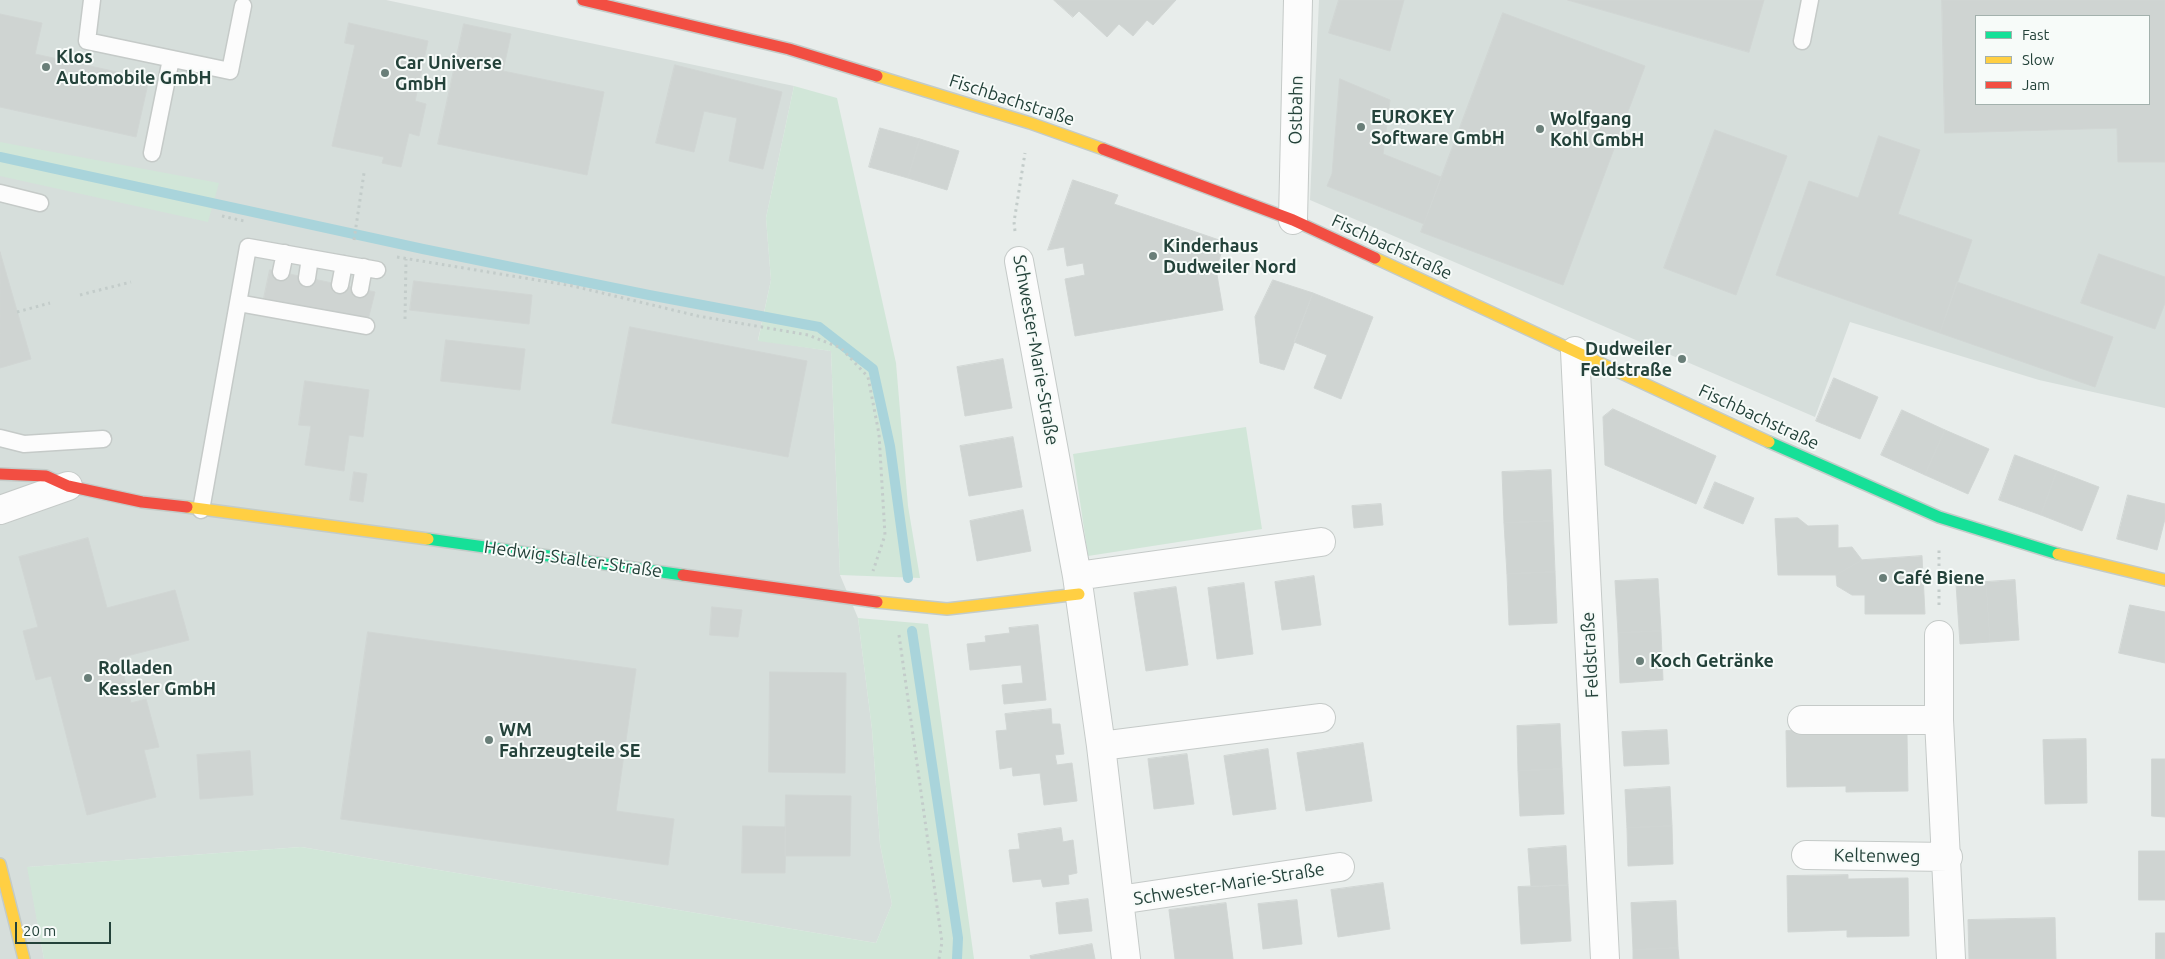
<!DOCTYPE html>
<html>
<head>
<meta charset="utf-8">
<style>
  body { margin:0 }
  #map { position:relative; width:2165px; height:959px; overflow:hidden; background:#e8edeb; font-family:Ubuntu,sans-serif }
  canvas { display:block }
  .legend { position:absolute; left:1975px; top:15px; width:175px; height:90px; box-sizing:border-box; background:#f7fbf9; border:1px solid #a3b1ad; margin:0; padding:6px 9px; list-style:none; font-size:15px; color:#24423a }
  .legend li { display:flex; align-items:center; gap:10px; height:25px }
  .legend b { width:25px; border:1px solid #a3b1ad }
  .scale { position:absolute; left:15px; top:922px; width:96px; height:22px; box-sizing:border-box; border:2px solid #24423a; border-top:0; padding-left:6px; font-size:15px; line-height:18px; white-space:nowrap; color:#24423a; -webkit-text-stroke:4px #f7fbf9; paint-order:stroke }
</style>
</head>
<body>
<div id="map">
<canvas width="2165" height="959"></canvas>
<ul class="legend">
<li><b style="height:6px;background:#16e098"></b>Fast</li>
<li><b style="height:6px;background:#ffcf43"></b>Slow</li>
<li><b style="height:6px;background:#f24e42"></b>Jam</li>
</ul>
<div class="scale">20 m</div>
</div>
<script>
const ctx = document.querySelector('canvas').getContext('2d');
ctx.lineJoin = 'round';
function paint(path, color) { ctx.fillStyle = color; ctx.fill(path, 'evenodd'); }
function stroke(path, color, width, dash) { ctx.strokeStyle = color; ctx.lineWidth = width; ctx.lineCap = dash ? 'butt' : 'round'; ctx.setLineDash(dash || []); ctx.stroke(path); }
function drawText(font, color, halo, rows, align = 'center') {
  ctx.font = font + ' Ubuntu,sans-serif'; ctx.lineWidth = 4; ctx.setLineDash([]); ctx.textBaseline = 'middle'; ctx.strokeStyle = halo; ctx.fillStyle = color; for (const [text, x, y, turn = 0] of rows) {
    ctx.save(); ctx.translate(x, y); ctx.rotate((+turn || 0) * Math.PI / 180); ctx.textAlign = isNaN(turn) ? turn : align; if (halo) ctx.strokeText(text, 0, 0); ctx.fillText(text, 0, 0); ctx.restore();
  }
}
const built = new Path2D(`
  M 0,0 L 386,0 L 794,86 L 766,218 L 771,280 L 758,340 L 831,351 L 840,575 L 858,618 L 872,729 L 880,844 L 892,904 L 876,943 L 301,847 L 28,867 L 44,959 L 0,959 Z
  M 1319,0 L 2165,0 L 2165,408 L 2039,380 L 1850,322 L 1815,417 L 1310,200 ZM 1976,16 L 2149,16 L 2149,104 L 1976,104 Z`);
const green = new Path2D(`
  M 794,86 L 837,98 L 896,363 L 908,506 L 920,578 L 840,575 L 831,351 L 758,341 L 771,280 L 766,218 Z
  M 0,142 L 219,183 L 208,222 L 0,176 Z
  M 1246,427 L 1262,529 L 1088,556 L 1073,454 Z
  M 858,618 L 928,624 L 974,959 L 44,959 L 27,867 L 301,847 L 876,943 L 892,904 L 880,844 L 872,729 Z`);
const stream = new Path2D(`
  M 0,157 L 423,249 L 649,295 L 819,327 L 873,369 L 890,446 L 908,578
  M 912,631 L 958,938 L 957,959`);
const building = new Path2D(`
  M 1054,0 L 1176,0 L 1153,25 L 1147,20 L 1133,36 L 1119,24 L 1107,37 L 1079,11 L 1073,17 Z
  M 1339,0 L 1404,0 L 1390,51 L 1329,33 Z
  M 1568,0 L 1764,0 L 1749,52 Z
  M 1942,0 L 2165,0 L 2165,162 L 2118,162 L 2117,128 L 1945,133 ZM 1976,16 L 2149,16 L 2149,104 L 1976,104 Z
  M 1503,13 L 1645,66 L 1563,285 L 1421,232 Z
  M 0,14 L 42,23 L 35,54 L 149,79 L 136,137 L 0,107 Z
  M 349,23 L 428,41 L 415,101 L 426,104 L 419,136 L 409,133 L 401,167 L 382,163 L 384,157 L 332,146 L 355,45 L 345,43 Z
  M 464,24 L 511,34 L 503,71 L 604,92 L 587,175 L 438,144 Z
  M 675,65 L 782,92 L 763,169 L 729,161 L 737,118 L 704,111 L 694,152 L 656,143 Z
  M 1340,79 L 1390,100 L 1383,154 L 1441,177 L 1424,224 L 1327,186 L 1332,174 Z
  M 880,128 L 920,139 L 908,178 L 869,167 Z
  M 1715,130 L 1787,156 L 1736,295 L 1664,268 Z
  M 1879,136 L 1920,150 L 1898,214 L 1972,240 L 1940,333 L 1776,275 L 1809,181 L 1858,198 Z
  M 920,139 L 959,151 L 947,190 L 908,178 Z
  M 1073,180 L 1118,195 L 1114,204 L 1225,242 L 1216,269 L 1223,310 L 1075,336 L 1065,279 L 1085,275 L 1083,263 L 1067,266 L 1064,247 L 1048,250 Z
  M 0,252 L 31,359 L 0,368 Z
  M 2099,254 L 2165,277 L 2165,303 L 2155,329 L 2081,303 Z
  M 270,270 L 375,292 L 368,320 L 264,298 Z
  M 1273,280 L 1313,293 L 1284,370 L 1260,363 L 1255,317 Z
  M 414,281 L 532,295 L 529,324 L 410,310 Z
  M 1957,282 L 2113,337 L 2095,387 L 1940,333 Z
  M 1313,293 L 1373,317 L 1341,399 L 1314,388 L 1327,355 L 1294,342 Z
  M 630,327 L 807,361 L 788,457 L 612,423 Z
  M 446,340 L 525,349 L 520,390 L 441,381 Z
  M 1003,359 L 1012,408 L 965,416 L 957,367 Z
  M 1834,378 L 1878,397 L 1860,439 L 1816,421 Z
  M 305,381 L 369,390 L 363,437 L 349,435 L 344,471 L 305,465 L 311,426 L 299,425 Z
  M 1613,409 L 1716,456 L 1696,504 L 1605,465 L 1603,417 Z
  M 1902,410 L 1945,430 L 1925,475 L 1881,455 Z
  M 1945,430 L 1989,449 L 1968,494 L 1925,475 Z
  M 1013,437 L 1022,487 L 969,496 L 960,446 Z
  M 2015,455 L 2057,471 L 2041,515 L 1999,500 Z
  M 1551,470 L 1553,521 L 1504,523 L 1502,472 Z
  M 2057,471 L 2099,487 L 2082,531 L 2041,515 Z
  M 354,472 L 367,474 L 363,502 L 350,500 Z
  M 1715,482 L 1754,498 L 1743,524 L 1704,508 Z
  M 2128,495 L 2165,504 L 2165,519 L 2157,550 L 2117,539 Z
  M 1381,504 L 1383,525 L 1354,528 L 1352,506 Z
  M 1023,510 L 1031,551 L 977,561 L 970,521 Z
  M 1798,518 L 1808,526 L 1838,525 L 1838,548 L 1852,547 L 1862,560 L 1836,575 L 1778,575 L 1775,519 Z
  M 1553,521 L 1555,572 L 1507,574 L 1504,523 Z
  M 88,538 L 107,608 L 175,590 L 189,640 L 119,658 L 131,703 L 146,699 L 159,747 L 144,750 L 156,797 L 87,815 L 51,676 L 36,680 L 23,631 L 38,627 L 19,557 Z
  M 1922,556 L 1925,614 L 1865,614 L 1865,595 L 1852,595 L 1837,586 L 1836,575 L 1862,560 Z
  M 1555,572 L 1557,623 L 1509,625 L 1507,574 Z
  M 1314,576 L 1321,625 L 1282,630 L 1275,582 Z
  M 1658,579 L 1661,631 L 1618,633 L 1615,581 Z
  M 2015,580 L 2019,640 L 1990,642 L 1986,582 Z
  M 1986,582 L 1990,642 L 1960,644 L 1956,584 Z
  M 1244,583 L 1253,654 L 1217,659 L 1208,588 Z
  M 1176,587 L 1188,665 L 1146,671 L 1134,593 Z
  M 2130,605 L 2165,612 L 2165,663 L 2119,653 Z
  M 712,607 L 742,610 L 738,637 L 710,635 Z
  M 1038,625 L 1046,700 L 1004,704 L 1002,685 L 1023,683 L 1021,665 L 970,670 L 967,644 L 986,642 L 985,636 L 1010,633 L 1009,628 Z
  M 1661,631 L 1663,680 L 1620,683 L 1618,633 Z
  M 368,632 L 636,669 L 616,811 L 674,819 L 668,865 L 341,819 Z
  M 770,672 L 846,673 L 845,773 L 769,772 Z
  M 1051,709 L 1052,724 L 1060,724 L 1064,754 L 1055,755 L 1057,765 L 1072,763 L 1077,801 L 1044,805 L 1040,773 L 1013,776 L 1012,767 L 1000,769 L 996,731 L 1007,730 L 1005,714 Z
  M 1560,724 L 1562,769 L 1518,771 L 1517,726 Z
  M 1667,730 L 1669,764 L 1624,766 L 1622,732 Z
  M 1847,730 L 1847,735 L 1907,734 L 1908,791 L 1846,792 L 1846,786 L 1787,787 L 1786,731 Z
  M 2086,739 L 2087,803 L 2045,804 L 2043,740 Z
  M 1363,743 L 1372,801 L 1306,811 L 1297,753 Z
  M 1268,749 L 1276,809 L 1233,815 L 1224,756 Z
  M 250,751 L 253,795 L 200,799 L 197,755 Z
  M 1187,754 L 1194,804 L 1154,809 L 1148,759 Z
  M 2152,759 L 2165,759 L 2165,817 L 2152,816 Z
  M 1562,769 L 1564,814 L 1520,816 L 1518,771 Z
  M 1670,787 L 1672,826 L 1627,828 L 1625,790 Z
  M 786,795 L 851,796 L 850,856 L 785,856 Z
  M 743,826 L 786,827 L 785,873 L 742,873 Z
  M 1672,826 L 1673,864 L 1628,866 L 1627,828 Z
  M 1061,828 L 1063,842 L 1073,840 L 1077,873 L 1068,875 L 1069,884 L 1043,887 L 1041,879 L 1013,882 L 1009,850 L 1020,849 L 1018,834 Z
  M 1566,846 L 1568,885 L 1531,887 L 1528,849 Z
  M 2139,851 L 2165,851 L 2165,900 L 2139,900 Z
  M 1848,875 L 1848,879 L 1908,878 L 1909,936 L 1847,937 L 1847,930 L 1788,932 L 1787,876 Z
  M 1383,883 L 1390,929 L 1338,937 L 1331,890 Z
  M 1568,885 L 1571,941 L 1521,944 L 1518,887 Z
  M 1088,899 L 1092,931 L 1059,934 L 1056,903 Z
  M 1297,900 L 1302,944 L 1263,949 L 1258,904 Z
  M 1676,901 L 1678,948 L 1633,950 L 1631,903 Z
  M 1226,903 L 1233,959 L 1175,959 L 1169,910 Z
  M 2055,918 L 2056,959 L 1969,959 L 1968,920 Z
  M 2156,933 L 2165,933 L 2165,959 L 2156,959 Z
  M 1092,944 L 1095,959 L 1031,959 L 1030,956 Z
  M 1678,948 L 1679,959 L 1633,959 L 1633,950 Z`);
const path = new Path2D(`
  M 222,216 L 244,221
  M 1015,231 L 1014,222 L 1025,153
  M 354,240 L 364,173
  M 397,257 L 573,286 L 698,316 L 808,335 L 841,348 L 868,377 L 879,434 L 885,535 L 873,571
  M 80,295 L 131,282
  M 17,312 L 50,303
  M 405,319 L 406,259
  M 1939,605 L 1939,548
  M 899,635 L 942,942 L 939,959`);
const lane = new Path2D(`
  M 92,0 L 87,41 L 230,71 L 243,6
  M 1802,41 L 1810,0
  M 152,153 L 171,59
  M 0,193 L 40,203
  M 281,272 L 285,253
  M 307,278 L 310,258
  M 340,285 L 344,264
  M 360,289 L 364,267
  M 238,303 L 366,326
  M 0,438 L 24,444 L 103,439
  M 201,510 L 248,247 L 377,270`);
const street = new Path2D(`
  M 1293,220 L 1298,0
  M 1019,261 L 1077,576 L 1101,746 L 1126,959
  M 1575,351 L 1605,959
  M 0,510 L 68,486
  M 1077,576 L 1321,542
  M 1939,635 L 1939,720 L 1951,959
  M 1802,720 L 1939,720
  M 1101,746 L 1321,718
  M 1806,855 L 1948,857
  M 1119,900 L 1340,867`);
const fast = new Path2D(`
  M 1769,442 L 1939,517 L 2058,554
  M 428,539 L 683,575`);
const slow = new Path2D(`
  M 877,76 L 1030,123 L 1103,149
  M 1375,258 L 1769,442
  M 187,507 L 428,539
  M 2058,554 L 2165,580
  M 877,602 L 947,609 L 1079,594
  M 0,864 L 24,959`);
const jam = new Path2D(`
  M 583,0 L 789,49 L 877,76
  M 1103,149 L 1293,220 L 1375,258
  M 0,474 L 46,476 L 68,486 L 142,502 L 187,507
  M 683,575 L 877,602`);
const markers = [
  [46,67,5,"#697e78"],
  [385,73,5,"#697e78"],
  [1361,127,5,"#697e78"],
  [1540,129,5,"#697e78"],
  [1153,256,5,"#697e78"],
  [1682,359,5,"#697e78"],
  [1883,578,5,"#697e78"],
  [1640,661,5,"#697e78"],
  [88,678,5,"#697e78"],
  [489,740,5,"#697e78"]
];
const poiNames = [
  ["Klos",56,57],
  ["Automobile GmbH",56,78],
  ["Car Universe",395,63],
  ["GmbH",395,84],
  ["EUROKEY",1371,117],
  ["Software GmbH",1371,138],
  ["Wolfgang",1550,119],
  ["Kohl GmbH",1550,140],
  ["Kinderhaus",1163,246],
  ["Dudweiler Nord",1163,267],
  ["Dudweiler",1672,349,"right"],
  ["Feldstraße",1672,370,"right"],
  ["Café Biene",1893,578],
  ["Koch Getränke",1650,661],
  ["Rolladen",98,668],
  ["Kessler GmbH",98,689],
  ["WM",499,730],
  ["Fahrzeugteile SE",499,751]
];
const streetNames = [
  ["Fischbachstraße",1012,100,18],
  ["Ostbahn",1296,110,-89],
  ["Fischbachstraße",1392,247,25],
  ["Schwester-Marie-Straße",1036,350,80],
  ["Fischbachstraße",1759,417,25],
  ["Hedwig-Stalter-Straße",573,559,8],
  ["Feldstraße",1590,655,-93],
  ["Keltenweg",1877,856,1],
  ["Schwester-Marie-Straße",1229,884,-9]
];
paint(built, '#d6dedb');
paint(green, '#d1e6d8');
stroke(stream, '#a9d4db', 10);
paint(building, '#cfd4d2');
stroke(building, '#d1d6d4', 1);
stroke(lane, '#c5cac8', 19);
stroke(street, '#c5cac8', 30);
stroke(fast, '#c3cbc8', 14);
stroke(slow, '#c3cbc8', 14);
stroke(jam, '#c3cbc8', 14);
stroke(path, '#c3ccca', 3, [2.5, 4]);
stroke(lane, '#fcfcfc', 16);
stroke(street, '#fcfcfc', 28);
stroke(fast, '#16e098', 11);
stroke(slow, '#ffcf43', 11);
stroke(jam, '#f24e42', 11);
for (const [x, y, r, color] of markers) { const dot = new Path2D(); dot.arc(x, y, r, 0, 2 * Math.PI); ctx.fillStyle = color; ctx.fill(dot); stroke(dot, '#f7fbf9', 2); }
drawText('bold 18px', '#24423a', '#f7fbf9', poiNames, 'left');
drawText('18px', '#24423a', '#f7fbf9', streetNames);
</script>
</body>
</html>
